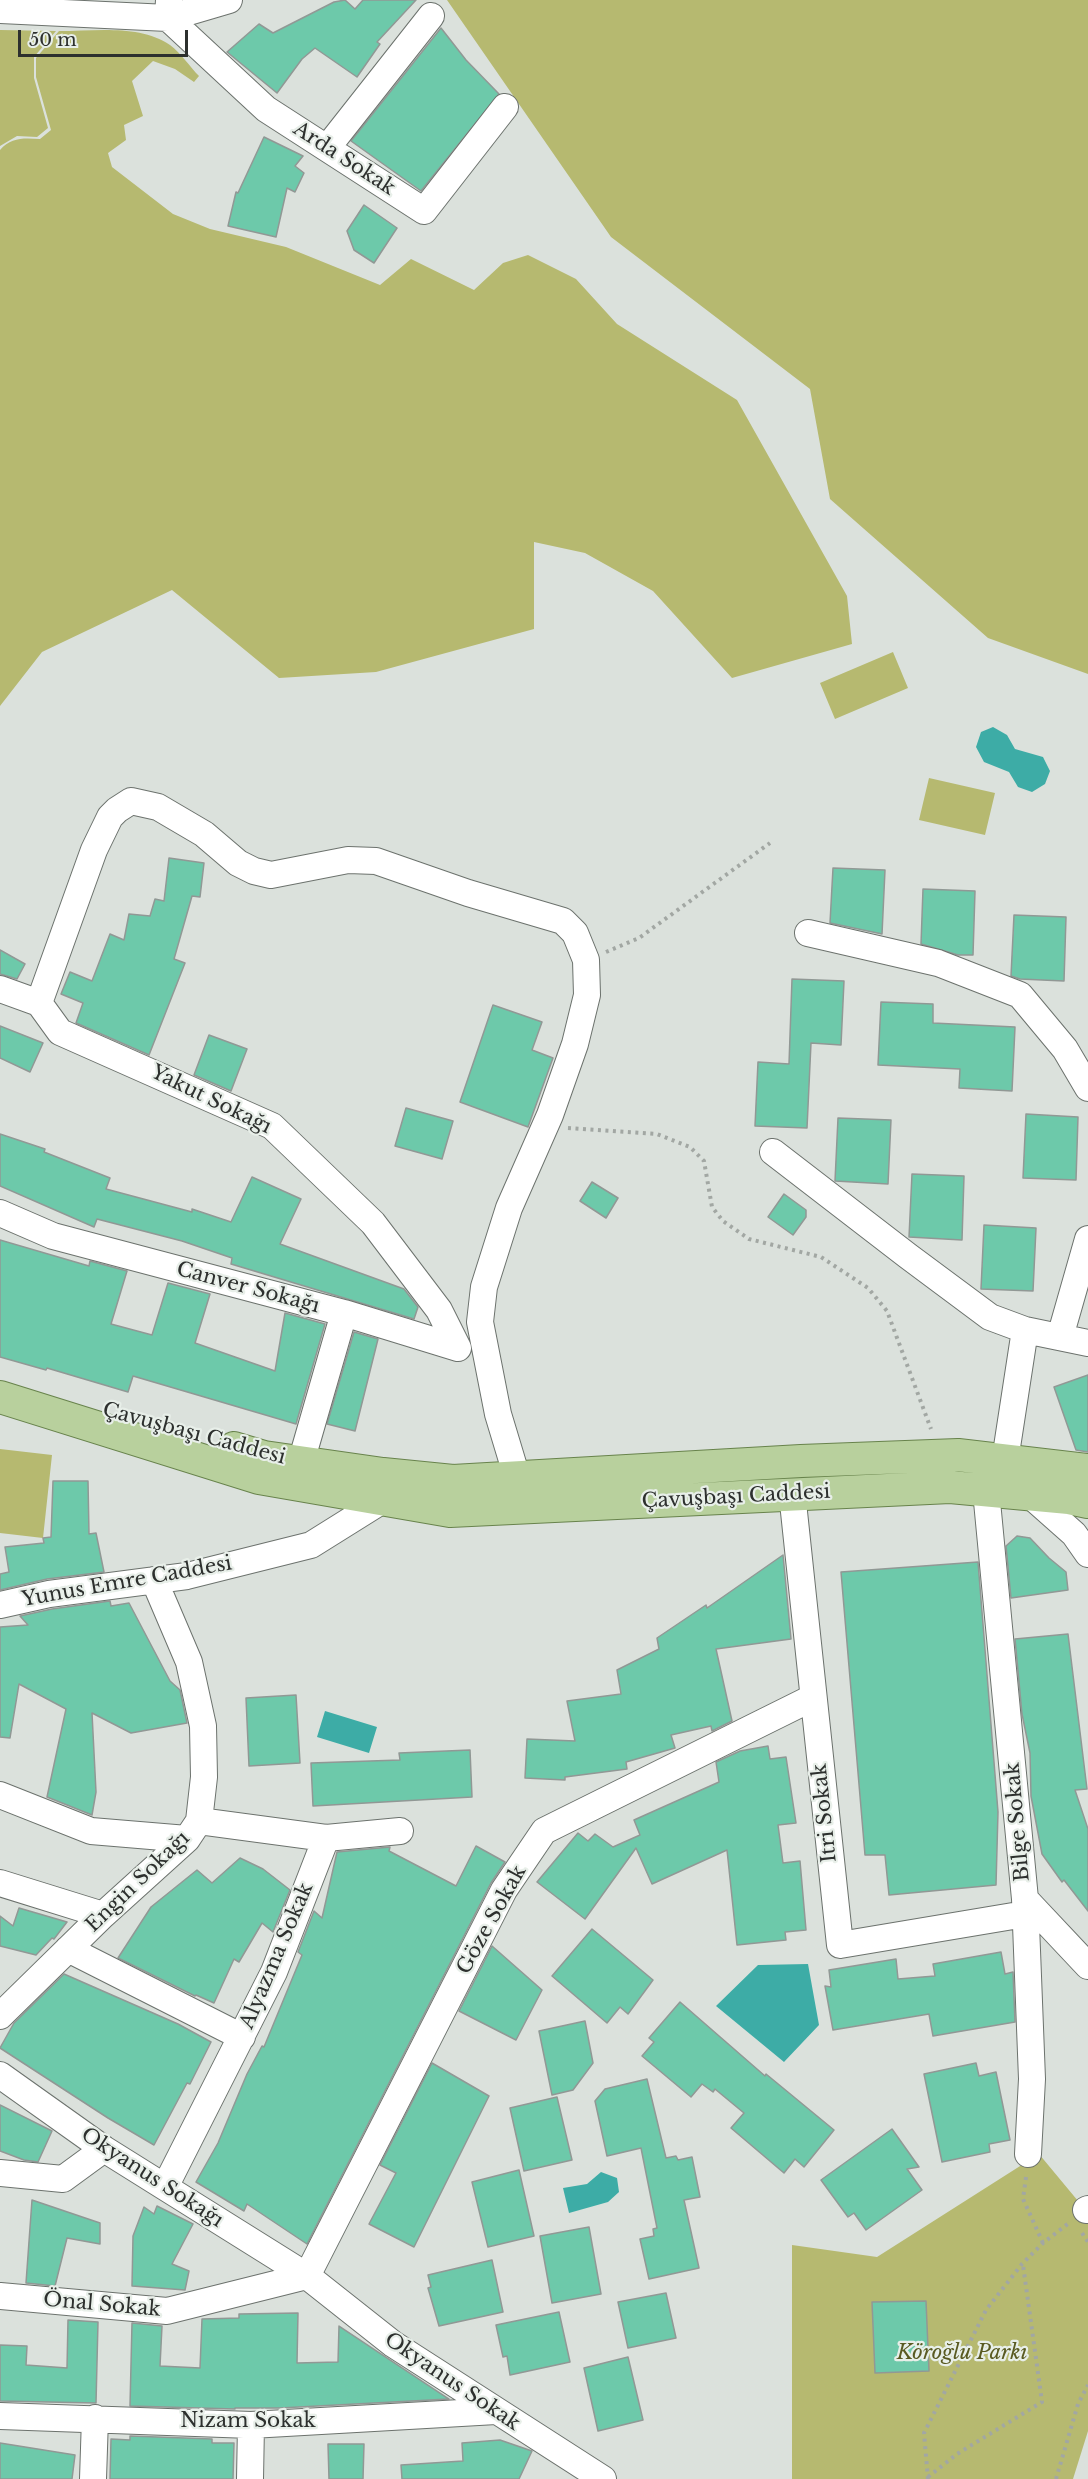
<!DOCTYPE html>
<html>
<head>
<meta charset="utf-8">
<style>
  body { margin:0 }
  #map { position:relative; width:1088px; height:2479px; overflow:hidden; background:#dbe1dc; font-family:"Libre Baskerville",serif }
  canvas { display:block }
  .scale { position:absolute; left:18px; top:30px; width:170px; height:27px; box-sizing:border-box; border:3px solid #2d302e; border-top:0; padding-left:8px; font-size:18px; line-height:21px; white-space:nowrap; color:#2d302e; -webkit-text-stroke:4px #e8efe9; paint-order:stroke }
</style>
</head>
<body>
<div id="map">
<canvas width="1088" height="2479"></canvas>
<div class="scale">50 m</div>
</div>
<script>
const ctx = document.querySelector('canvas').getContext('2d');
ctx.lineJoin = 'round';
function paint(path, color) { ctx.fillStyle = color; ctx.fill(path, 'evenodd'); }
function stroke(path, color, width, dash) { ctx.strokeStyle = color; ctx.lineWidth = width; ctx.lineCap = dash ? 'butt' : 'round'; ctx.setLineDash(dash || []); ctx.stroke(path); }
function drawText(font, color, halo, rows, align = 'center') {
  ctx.font = font + ' "Libre Baskerville",serif'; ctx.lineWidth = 4.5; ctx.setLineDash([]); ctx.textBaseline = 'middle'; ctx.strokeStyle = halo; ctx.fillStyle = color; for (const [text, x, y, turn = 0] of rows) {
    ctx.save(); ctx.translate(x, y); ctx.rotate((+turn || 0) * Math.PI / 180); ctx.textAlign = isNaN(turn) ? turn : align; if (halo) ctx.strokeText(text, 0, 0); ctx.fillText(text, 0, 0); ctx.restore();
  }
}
const green = new Path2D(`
  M 447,0 L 1088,0 L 1088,674 L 988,638 L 830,499 L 810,389 L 611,237 Z
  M 0,30 L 56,31 L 34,57 L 34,78 L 48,128 L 37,137 L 17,136 L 0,146 Z
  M 59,31 C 94,31 140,24 170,45 C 181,53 190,67 199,76 L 194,82 L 175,69 L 153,61 L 132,81 L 143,116 L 124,125 L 126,140 L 108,153 L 112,167 L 173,214 L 210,229 L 286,247 L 380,285 L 411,259 L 474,290 L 503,263 L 528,255 L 576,279 L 617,324 L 737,400 L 847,596 L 852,644 L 732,678 L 653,591 L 585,553 L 534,542 L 534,629 L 376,672 L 279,678 L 172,590 L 42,652 L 0,706 L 0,150 C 11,137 24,138 40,139 L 51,130 L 36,77 L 36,58 Z
  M 893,652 L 908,688 L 835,719 L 820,683 Z
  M 929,778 L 995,793 L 985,835 L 919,820 Z
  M 0,1449 L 52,1455 L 43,1538 L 0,1533 Z
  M 1039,2154 L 1088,2213 L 1088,2431 L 1073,2479 L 792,2479 L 792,2245 L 877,2257 Z`);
const water = new Path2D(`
  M 993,727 L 1007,735 L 1015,749 L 1043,757 L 1050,771 L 1045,784 L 1032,792 L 1018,787 L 1009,772 L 984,762 L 976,747 L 981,732 Z
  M 325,1711 L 377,1727 L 369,1753 L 317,1737 Z
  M 808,1964 L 819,2025 L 784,2062 L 716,2006 L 758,1965 Z
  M 601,2172 L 617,2178 L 619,2192 L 608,2202 L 569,2213 L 563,2188 L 587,2184 Z`);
const building = new Path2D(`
  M 345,0 L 355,9 L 363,0 L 416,0 L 377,42 L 380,44 L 357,77 L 315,48 L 302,59 L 277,93 L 227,52 L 259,24 L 273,33 L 334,2 Z
  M 441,28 L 466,60 L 499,94 L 421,191 L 351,141 Z
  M 264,137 L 303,156 L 295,166 L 304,173 L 295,192 L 287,188 L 276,237 L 228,226 L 236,192 L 238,193 Z
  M 364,205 L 397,228 L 374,263 L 354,250 L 347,231 Z
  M 169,858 L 204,863 L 200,897 L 192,896 L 174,959 L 185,963 L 149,1055 L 76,1023 L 83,1003 L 61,994 L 70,972 L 92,981 L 110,934 L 124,940 L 129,914 L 150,916 L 155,899 L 164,901 Z
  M 833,868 L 885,870 L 882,934 L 830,923 Z
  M 923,889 L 975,891 L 973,955 L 958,955 L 921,944 Z
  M 1014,915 L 1066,917 L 1064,981 L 1020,979 L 1011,976 Z
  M 0,950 L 25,964 L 17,979 L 0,974 Z
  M 792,979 L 844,981 L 841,1045 L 811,1043 L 807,1128 L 755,1126 L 758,1062 L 789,1064 Z
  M 881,1002 L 933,1004 L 933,1023 L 1015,1027 L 1012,1091 L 959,1088 L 960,1069 L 878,1065 Z
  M 493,1005 L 542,1022 L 532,1050 L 553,1058 L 528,1127 L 460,1102 Z
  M 0,1026 L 43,1043 L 30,1072 L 0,1058 Z
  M 209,1035 L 247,1049 L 231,1091 L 194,1075 Z
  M 406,1108 L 453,1121 L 442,1159 L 395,1146 Z
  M 1026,1114 L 1078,1117 L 1076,1180 L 1023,1178 Z
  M 838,1118 L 891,1120 L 888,1184 L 835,1181 Z
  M 0,1134 L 45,1149 L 44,1152 L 110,1178 L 106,1189 L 192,1212 L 192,1209 L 231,1222 L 252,1177 L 301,1199 L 280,1244 L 404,1289 L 418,1307 L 414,1319 L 231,1264 L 232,1258 L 182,1241 L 97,1219 L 94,1227 L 0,1186 Z
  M 912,1174 L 964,1176 L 962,1240 L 909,1237 Z
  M 592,1182 L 618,1198 L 606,1218 L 580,1201 Z
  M 784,1194 L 806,1210 L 806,1217 L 793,1235 L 768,1217 Z
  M 984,1225 L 1036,1228 L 1033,1291 L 981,1289 Z
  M 0,1240 L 89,1266 L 90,1261 L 127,1271 L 111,1324 L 152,1335 L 168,1283 L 210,1294 L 195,1343 L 275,1371 L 285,1313 L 325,1324 L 296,1424 L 133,1376 L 128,1392 L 47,1368 L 46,1370 L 0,1357 Z
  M 354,1332 L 378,1339 L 355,1431 L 327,1424 Z
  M 1088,1375 L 1088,1452 L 1076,1450 L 1054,1387 Z
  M 53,1481 L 88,1481 L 89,1534 L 96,1533 L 104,1572 L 47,1579 L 0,1590 L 0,1574 L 9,1572 L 5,1547 L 44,1543 L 43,1538 L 51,1537 Z
  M 1017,1536 L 1030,1538 L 1049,1558 L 1066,1572 L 1068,1590 L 1011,1598 L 1006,1546 Z
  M 783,1555 L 791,1639 L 716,1649 L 732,1721 L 712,1731 L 711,1726 L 671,1735 L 675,1748 L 626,1762 L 627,1769 L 565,1777 L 565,1780 L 525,1778 L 527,1739 L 575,1741 L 567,1701 L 621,1694 L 617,1670 L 659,1649 L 657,1638 L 706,1605 L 707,1608 Z
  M 978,1562 L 998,1812 L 996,1885 L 889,1895 L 885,1855 L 865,1855 L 841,1572 Z
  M 110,1601 L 111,1606 L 129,1603 L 170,1681 L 180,1690 L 187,1723 L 131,1733 L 92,1713 L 96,1792 L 92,1815 L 47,1797 L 66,1709 L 19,1684 L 10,1738 L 0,1737 L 0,1627 L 28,1625 L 20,1616 L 52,1609 Z
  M 1068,1634 L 1087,1789 L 1075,1790 L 1088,1829 L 1088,1911 L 1064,1880 L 1062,1882 L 1042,1854 L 1031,1796 L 1030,1753 L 1022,1714 L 1015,1639 Z
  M 296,1695 L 300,1763 L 249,1766 L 246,1698 Z
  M 768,1746 L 770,1759 L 786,1757 L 796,1823 L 778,1825 L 783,1863 L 800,1861 L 806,1930 L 785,1932 L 786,1940 L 737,1945 L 727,1850 L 652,1884 L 636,1848 L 585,1919 L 537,1882 L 578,1833 L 588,1841 L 595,1834 L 613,1847 L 640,1835 L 634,1820 L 719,1782 L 716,1762 L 740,1751 Z
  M 470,1750 L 472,1797 L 313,1806 L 311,1763 L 400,1760 L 399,1753 Z
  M 476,1846 L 505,1862 L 491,1883 L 307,2244 L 247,2204 L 244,2211 L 196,2182 L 218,2143 L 247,2074 L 262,2046 L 264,2047 L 302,1955 L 298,1952 L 314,1911 L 322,1918 L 337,1852 L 390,1847 L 389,1851 L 456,1886 Z
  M 240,1858 L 263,1869 L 290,1890 L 273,1932 L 262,1923 L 239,1962 L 234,1959 L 214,2003 L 196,1995 L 195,1996 L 118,1958 L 151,1907 L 197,1870 L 212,1883 Z
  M 19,1908 L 67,1922 L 54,1939 L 52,1938 L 36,1955 L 0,1946 L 0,1916 L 13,1926 Z
  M 592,1929 L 653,1980 L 628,2014 L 620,2007 L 607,2023 L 552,1976 Z
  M 492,1946 L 542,1990 L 516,2040 L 459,2011 Z
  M 1001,1952 L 1005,1974 L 1013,1972 L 1015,2022 L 933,2036 L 929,2014 L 833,2030 L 825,1986 L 831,1987 L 829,1970 L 896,1959 L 898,1979 L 935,1976 L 933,1964 Z
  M 64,1974 L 178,2024 L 211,2042 L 190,2084 L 187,2083 L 154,2145 L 108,2118 L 0,2048 L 14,2023 Z
  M 680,2002 L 765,2076 L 766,2074 L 834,2130 L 804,2167 L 795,2159 L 784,2173 L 731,2128 L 744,2113 L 715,2089 L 713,2092 L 702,2084 L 691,2097 L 642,2056 L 654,2042 L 649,2038 Z
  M 585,2021 L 593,2063 L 573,2090 L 552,2095 L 539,2031 Z
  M 432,2063 L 489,2096 L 414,2247 L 369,2224 L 396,2173 L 380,2165 Z
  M 976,2063 L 979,2076 L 996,2072 L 1010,2140 L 989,2144 L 990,2152 L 942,2162 L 924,2074 Z
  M 647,2079 L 666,2158 L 676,2156 L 678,2160 L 692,2157 L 700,2197 L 684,2200 L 699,2268 L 649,2279 L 640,2239 L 654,2236 L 653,2229 L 657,2228 L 641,2148 L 607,2156 L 595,2101 L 605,2089 Z
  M 557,2097 L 572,2160 L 524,2171 L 510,2108 Z
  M 0,2105 L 52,2131 L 38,2162 L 24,2160 L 0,2151 Z
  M 892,2129 L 919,2167 L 907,2169 L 922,2190 L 866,2230 L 854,2213 L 848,2217 L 821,2180 Z
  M 519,2170 L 534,2236 L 488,2247 L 472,2182 Z
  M 32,2200 L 100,2223 L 100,2244 L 67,2238 L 55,2286 L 26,2283 Z
  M 157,2206 L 193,2224 L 172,2264 L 189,2271 L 185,2290 L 132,2286 L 133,2236 L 144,2207 L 154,2214 Z
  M 589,2227 L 601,2294 L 552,2303 L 540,2236 Z
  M 492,2260 L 503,2312 L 439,2326 L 428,2288 L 431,2287 L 428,2275 Z
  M 666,2293 L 676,2338 L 628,2348 L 618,2302 Z
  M 926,2301 L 929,2371 L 875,2373 L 872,2302 Z
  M 559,2312 L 570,2362 L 510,2375 L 507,2356 L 503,2357 L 496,2325 Z
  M 298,2313 L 297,2363 L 338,2362 L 339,2326 L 449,2399 L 280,2408 L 235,2408 L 235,2409 L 130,2406 L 132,2323 L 162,2326 L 160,2366 L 200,2368 L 202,2319 L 239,2318 L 239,2314 Z
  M 68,2320 L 98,2322 L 96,2403 L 0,2401 L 0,2345 L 27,2346 L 26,2365 L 67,2368 Z
  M 628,2357 L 643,2420 L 598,2431 L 584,2368 Z
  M 130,2436 L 212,2439 L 212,2443 L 234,2443 L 233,2479 L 110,2479 L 111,2439 L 130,2440 Z
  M 500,2440 L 532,2451 L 519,2479 L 402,2479 L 401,2465 L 463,2461 L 462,2443 Z
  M 0,2443 L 75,2455 L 72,2479 L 0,2479 Z
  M 328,2444 L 364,2444 L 363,2479 L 329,2479 Z`);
const path = new Path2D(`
  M 606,952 L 639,938 L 770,843
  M 568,1128 L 657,1134 L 690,1147 L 704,1161 L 712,1207 L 723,1221 L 749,1239 L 821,1257 L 868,1288 L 887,1311 L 931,1429
  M 1026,2177 L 1023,2199 L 1043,2243
  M 1082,2233 L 1088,2242
  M 928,2477 L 957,2454 L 1042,2402 L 1023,2265
  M 928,2479 L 924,2433 L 986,2310 L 1022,2264 L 1043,2243 L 1069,2223
  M 1056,2479 L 1078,2404 L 1088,2385`);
const minor = new Path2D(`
  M 169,0 L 168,18 L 266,109 L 424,211 L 505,107
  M 0,10 L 168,18 L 229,0
  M 327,148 L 431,16
  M 808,933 L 938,963 L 1020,995 L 1065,1049 L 1088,1088
  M 0,989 L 39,1003 L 60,1032 L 272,1126 L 373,1223 L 439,1310 L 458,1348 L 344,1313 L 53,1236 L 0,1213
  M 39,1003 L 94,850 L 110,817 L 117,810 L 131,801 L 158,807 L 204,834 L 238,863 L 254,871 L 271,875 L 348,860 L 376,861 L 468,893 L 563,921 L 575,933 L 586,960 L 587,995 L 575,1044 L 550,1115 L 509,1208 L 484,1287 L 480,1322 L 498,1414 L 517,1477
  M 773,1152 L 908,1256 L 990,1317 L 1025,1330 L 1088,1343
  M 1060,1337 L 1088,1239
  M 1005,1460 L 1025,1330
  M 301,1462 L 344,1313
  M 1028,1485 L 1030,1495 L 1074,1534 L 1088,1554
  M 986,1491 L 1025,1899 L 1032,2079 L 1028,2154
  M 792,1493 L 840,1945 L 1025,1914
  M 0,1605 L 49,1594 L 187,1576 L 311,1545 L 383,1500
  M 0,1795 L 91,1831 L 187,1839
  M 326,1838 L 400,1831
  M 0,1883 L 103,1915
  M 1025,1899 L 1088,1966
  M 68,1949 L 242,2037
  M 0,2016 L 103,1915 L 187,1839 L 199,1821 L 204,1777 L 203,1726 L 189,1662 L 154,1580
  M 0,2075 L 104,2149 L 307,2276 L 393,2344 L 603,2479
  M 0,2173 L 63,2179 L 104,2149
  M 165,2187 L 274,1972 L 326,1838 L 199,1821
  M 1086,2210 L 1088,2209
  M 307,2276 L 504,1890 L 544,1831 L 812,1698
  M 0,2296 L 167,2311 L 307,2276
  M 0,2416 L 251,2425 L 496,2411
  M 93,2479 L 95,2418
  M 250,2479 L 251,2425`);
const major = new Path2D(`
  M 0,1397 L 259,1478 L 450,1511 L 950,1487 L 1069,1498 L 1088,1502
  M 234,1448 L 264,1457 L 383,1474 L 453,1481 L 801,1461 L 958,1455 L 1088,1470`);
const streetNames = [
  ["Arda Sokak",344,159,33],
  ["Yakut Sokağı",211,1100,26],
  ["Canver Sokağı",248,1288,15],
  ["Çavuşbaşı Caddesi",194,1434,15],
  ["Çavuşbaşı Caddesi",736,1497,-3],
  ["Yunus Emre Caddesi",127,1582,-10],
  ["Itri Sokak",825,1813,-96],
  ["Bilge Sokak",1018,1822,-95],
  ["Engin Sokağı",138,1882,-44],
  ["Göze Sokak",492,1920,-61],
  ["Alyazma Sokak",277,1956,-67],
  ["Okyanus Sokağı",152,2178,33],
  ["Önal Sokak",102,2305,5],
  ["Okyanus Sokak",452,2382,34],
  ["Nizam Sokak",248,2421]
];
const parkNames = [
  ["Köroğlu Parkı",962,2353]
];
paint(green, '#b6b970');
paint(water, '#3daca6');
paint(building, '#6dc9aa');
stroke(building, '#919895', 1.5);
stroke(minor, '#6c726d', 28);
stroke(major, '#68834c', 34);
stroke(path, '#a2a7a3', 4, [3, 4.5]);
stroke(minor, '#fff', 26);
stroke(major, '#b8d09d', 32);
drawText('20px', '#2d302e', '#e8efe9', streetNames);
drawText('italic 20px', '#595a21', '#e8efe9', parkNames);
</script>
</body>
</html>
